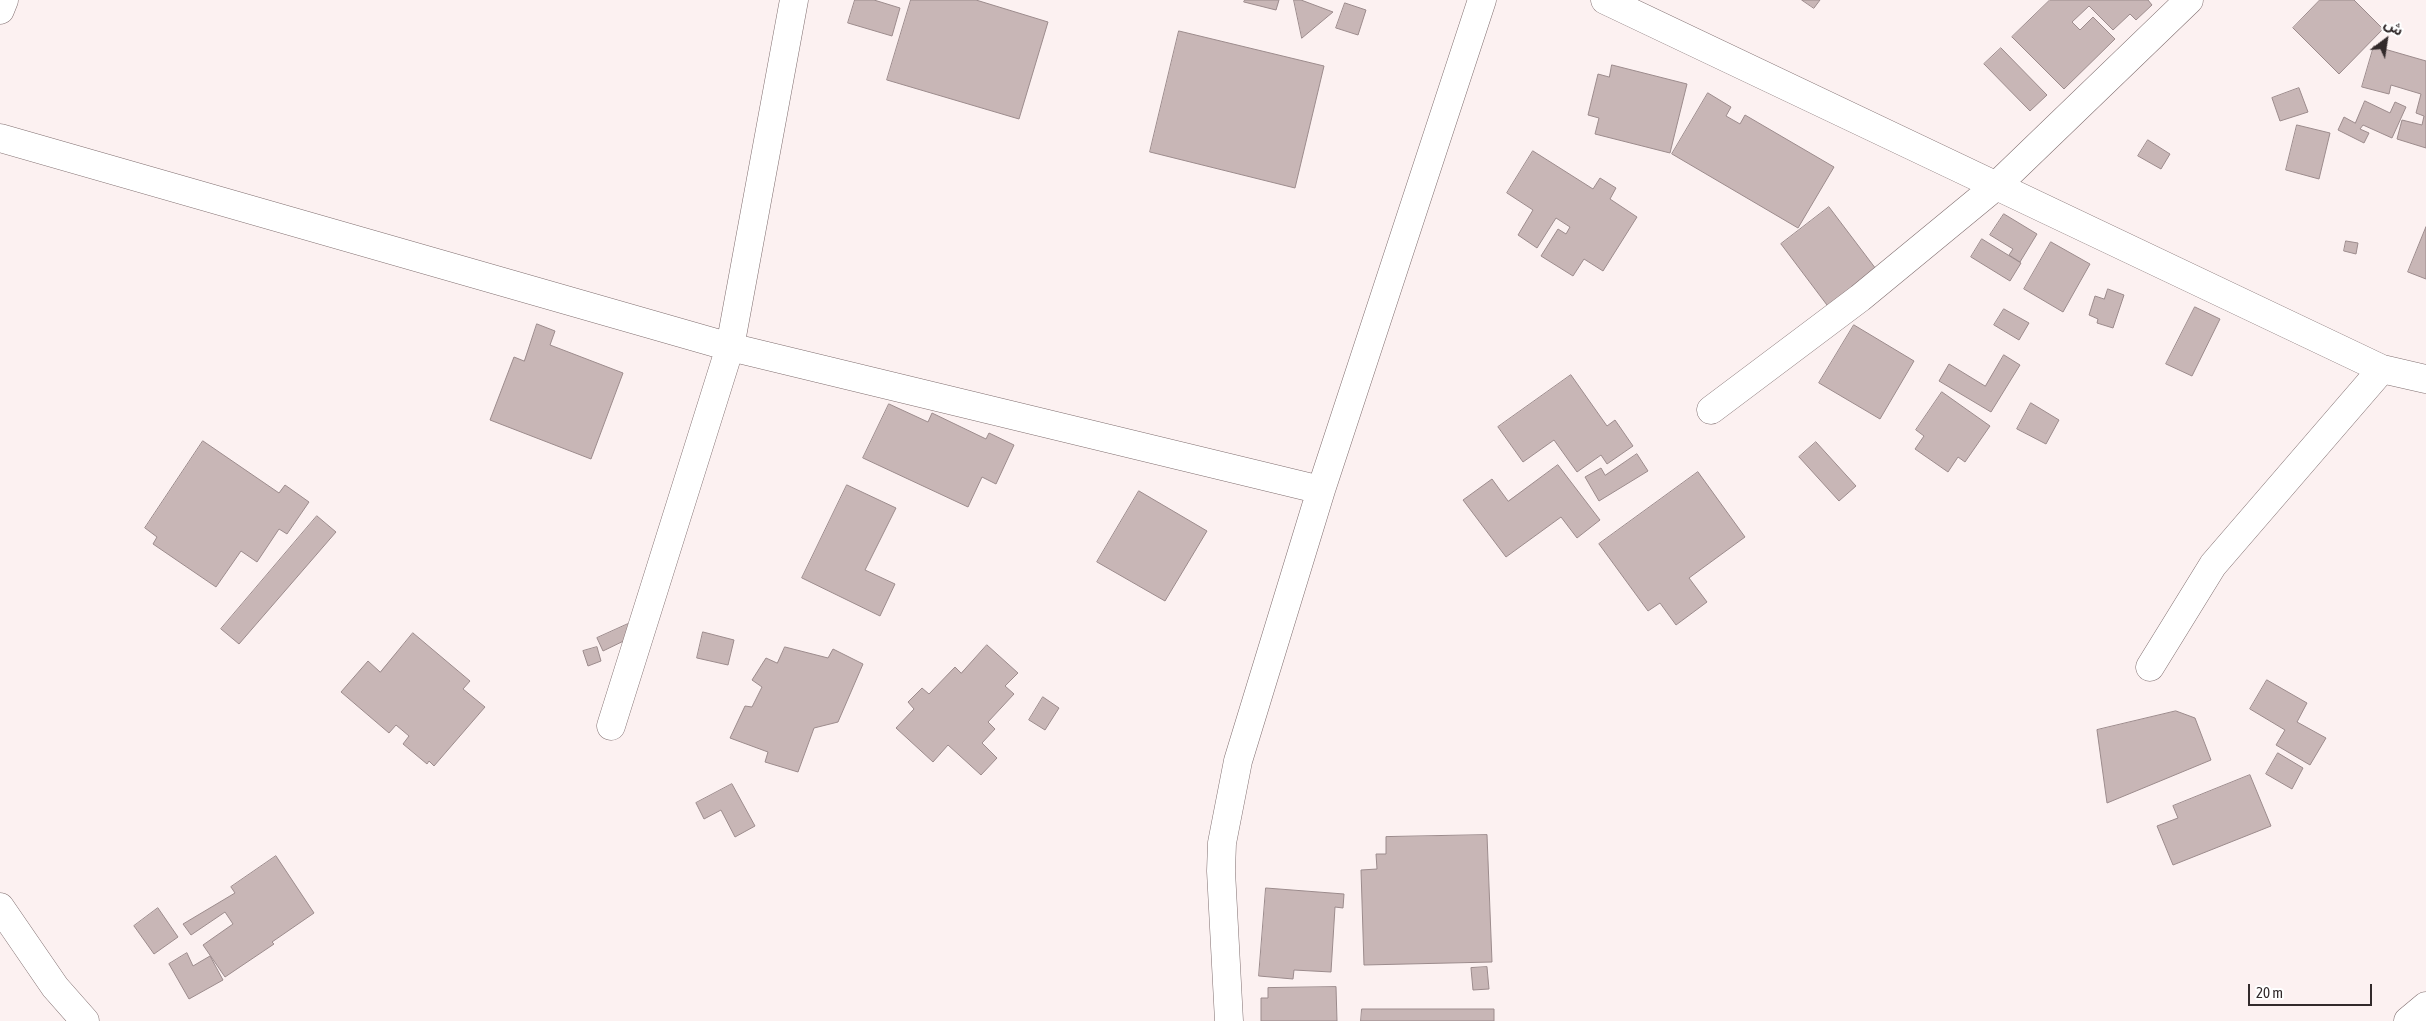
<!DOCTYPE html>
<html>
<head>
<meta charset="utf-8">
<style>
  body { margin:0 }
  #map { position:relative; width:2426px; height:1021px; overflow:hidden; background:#fcf1f1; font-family:"Asap Condensed","Noto Sans Arabic",sans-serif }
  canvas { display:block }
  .north { position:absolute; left:2361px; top:15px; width:50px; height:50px; -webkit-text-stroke:4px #fff; paint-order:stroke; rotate:31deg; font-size:14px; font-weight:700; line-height:20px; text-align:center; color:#322a2b }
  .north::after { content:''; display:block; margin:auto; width:18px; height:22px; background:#322a2b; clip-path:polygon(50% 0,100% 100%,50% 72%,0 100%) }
  .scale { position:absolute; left:2248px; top:984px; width:124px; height:22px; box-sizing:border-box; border:2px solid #322a2b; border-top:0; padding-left:6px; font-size:15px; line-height:18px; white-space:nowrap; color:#322a2b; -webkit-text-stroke:4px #fff; paint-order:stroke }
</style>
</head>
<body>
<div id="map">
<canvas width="2426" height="1021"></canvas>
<div class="north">ش</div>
<div class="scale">20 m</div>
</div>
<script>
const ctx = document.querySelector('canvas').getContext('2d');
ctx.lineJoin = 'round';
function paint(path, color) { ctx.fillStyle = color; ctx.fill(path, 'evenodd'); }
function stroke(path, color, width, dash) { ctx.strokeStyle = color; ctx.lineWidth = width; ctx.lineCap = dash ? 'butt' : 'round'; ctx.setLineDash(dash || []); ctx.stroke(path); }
const building = new Path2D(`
  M 855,0 L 874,0 L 900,8 L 892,36 L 848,23 Z
  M 911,0 L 976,0 L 1048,22 L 1019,119 L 887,80 Z
  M 1245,0 L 1279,0 L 1276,10 L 1244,2 Z
  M 1294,0 L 1301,0 L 1333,12 L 1302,38 Z
  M 1802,0 L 1820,0 L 1814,8 Z
  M 2050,0 L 2148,0 L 2152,5 L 2136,20 L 2130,14 L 2113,30 L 2089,6 L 2072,22 L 2080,30 L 2093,17 L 2115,39 L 2064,89 L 2012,37 Z
  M 2320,0 L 2354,0 L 2383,29 L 2339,74 L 2293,28 Z
  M 1345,3 L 1366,10 L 1358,35 L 1336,28 Z
  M 1179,31 L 1324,66 L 1295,188 L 1150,152 Z
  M 2374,46 L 2426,61 L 2426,148 L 2397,139 L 2402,120 L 2422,125 L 2424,116 L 2416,113 L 2421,94 L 2391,85 L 2389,94 L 2362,87 Z
  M 2001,48 L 2047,95 L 2030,111 L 1984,64 Z
  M 1612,65 L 1687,84 L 1670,153 L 1595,134 L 1599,118 L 1588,115 L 1598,74 L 1609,77 Z
  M 2299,88 L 2308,112 L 2280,121 L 2272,98 Z
  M 1708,93 L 1731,107 L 1726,116 L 1740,124 L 1745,115 L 1834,167 L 1798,228 L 1672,154 Z
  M 2365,101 L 2390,113 L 2395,102 L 2406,107 L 2392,138 L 2363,125 L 2360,129 L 2369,133 L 2364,143 L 2338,130 L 2344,117 L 2355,123 Z
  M 2297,125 L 2330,133 L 2319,179 L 2286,170 Z
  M 2148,140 L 2170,154 L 2161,169 L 2138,156 Z
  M 1533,151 L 1593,189 L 1600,178 L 1616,188 L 1610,199 L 1637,217 L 1603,271 L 1584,259 L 1573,276 L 1541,256 L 1558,229 L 1566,234 L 1570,227 L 1556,218 L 1537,248 L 1518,235 L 1533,210 L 1507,193 Z
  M 1829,207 L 1879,273 L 1830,309 L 1781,244 Z
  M 2004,214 L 2037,234 L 2020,262 L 2009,255 L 2013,249 L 1990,235 Z
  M 2426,227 L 2426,279 L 2408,272 Z
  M 1982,239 L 2021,263 L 2010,281 L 1971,257 Z
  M 2346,241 L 2358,243 L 2356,254 L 2344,251 Z
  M 2051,242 L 2090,264 L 2063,312 L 2024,289 Z
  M 2108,289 L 2124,295 L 2113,328 L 2097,323 L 2098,319 L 2089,315 L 2095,296 L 2104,299 Z
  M 2195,307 L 2220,319 L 2192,376 L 2166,364 Z
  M 2004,309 L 2029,323 L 2019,340 L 1994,325 Z
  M 537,324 L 555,331 L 550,345 L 623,373 L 591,459 L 490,420 L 514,357 L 524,361 Z
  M 1854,325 L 1914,361 L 1880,419 L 1819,383 Z
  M 2004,355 L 2020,365 L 1991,412 L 1939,381 L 1949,364 L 1985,386 Z
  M 1571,375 L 1607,426 L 1615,420 L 1633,446 L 1607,464 L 1601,455 L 1577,472 L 1554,440 L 1523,462 L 1498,427 Z
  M 1942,392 L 1990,426 L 1965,462 L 1958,457 L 1948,472 L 1915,449 L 1924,436 L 1916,430 Z
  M 2031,403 L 2059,420 L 2046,444 L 2017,429 Z
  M 889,404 L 928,422 L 932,413 L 986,439 L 989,433 L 1014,445 L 996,484 L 982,477 L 968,507 L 863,458 Z
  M 203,441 L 279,493 L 285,485 L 309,502 L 287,534 L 279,529 L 257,562 L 241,551 L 216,587 L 153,544 L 157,537 L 145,528 Z
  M 1816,442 L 1856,486 L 1839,501 L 1799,457 Z
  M 1637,454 L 1648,471 L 1599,501 L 1585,477 L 1601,468 L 1605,475 Z
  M 1558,465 L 1600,520 L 1577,538 L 1561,517 L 1506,557 L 1463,500 L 1492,479 L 1508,501 Z
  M 1698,472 L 1745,537 L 1689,578 L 1707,602 L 1676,625 L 1660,603 L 1648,611 L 1599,544 Z
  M 847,485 L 896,508 L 865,570 L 895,584 L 880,616 L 802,578 Z
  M 1139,491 L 1207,531 L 1165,601 L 1097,562 Z
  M 317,516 L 336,532 L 239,644 L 221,629 Z
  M 628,624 L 634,636 L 603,651 L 597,638 Z
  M 703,632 L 734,640 L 728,665 L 697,658 Z
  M 413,633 L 470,681 L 463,689 L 485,707 L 434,766 L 429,761 L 427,764 L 403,744 L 409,736 L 396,725 L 389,733 L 341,692 L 368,661 L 380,672 Z
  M 987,645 L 1018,673 L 1005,686 L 1014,694 L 988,722 L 995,729 L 982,743 L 997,758 L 981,775 L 948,745 L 933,762 L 896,728 L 914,709 L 908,702 L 922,688 L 929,694 L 955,667 L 961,673 Z
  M 597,647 L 601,661 L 588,666 L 583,651 Z
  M 785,647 L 828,658 L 833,649 L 863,664 L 838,722 L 814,728 L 798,772 L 765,762 L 768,752 L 730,738 L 745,706 L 752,707 L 762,687 L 752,680 L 766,658 L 777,663 Z
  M 2267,680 L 2307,703 L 2297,722 L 2326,738 L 2310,765 L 2276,745 L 2285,730 L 2250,709 Z
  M 1043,697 L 1059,708 L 1045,730 L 1029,720 Z
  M 2176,711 L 2195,718 L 2211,760 L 2107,803 L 2097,730 Z
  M 2278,753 L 2303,768 L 2292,789 L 2266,774 Z
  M 2250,775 L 2271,826 L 2173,865 L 2157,826 L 2178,818 L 2173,806 Z
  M 732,784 L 755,826 L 735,837 L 721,810 L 704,819 L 696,803 Z
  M 1487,835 L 1492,962 L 1364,965 L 1361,870 L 1377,869 L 1376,854 L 1386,854 L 1386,837 Z
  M 276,856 L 314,913 L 272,942 L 274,944 L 225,977 L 203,945 L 233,924 L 225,912 L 191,935 L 183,924 L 235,893 L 231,887 Z
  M 1266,888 L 1344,894 L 1343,908 L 1335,907 L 1331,972 L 1294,970 L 1293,979 L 1259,976 Z
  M 158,908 L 178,937 L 154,954 L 134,926 Z
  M 187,953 L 193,966 L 210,956 L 223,980 L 189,999 L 169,964 Z
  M 1487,967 L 1489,989 L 1473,990 L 1471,968 Z
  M 1336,987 L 1337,1021 L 1261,1021 L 1261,998 L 1268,998 L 1268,988 Z
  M 1362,1009 L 1494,1009 L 1494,1021 L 1361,1021 Z`);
const street = new Path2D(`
  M 1605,0 L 2382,369 L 2426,379
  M 0,10 L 4,0
  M 0,138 L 730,347 L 1321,490
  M 1711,410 L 1860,298 L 1996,186 L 2189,0
  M 2150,667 L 2213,565 L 2382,369
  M 611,726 L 730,347 L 794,0
  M 0,907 L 55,987 L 85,1021
  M 1229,1021 L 1221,871 L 1222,843 L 1238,761 L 1321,490 L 1482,0
  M 2408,1021 L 2426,1006`);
paint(building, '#c8b6b6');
stroke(building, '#9c8b8c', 1);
stroke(street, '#806f70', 29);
stroke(street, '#fff', 28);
</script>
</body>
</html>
